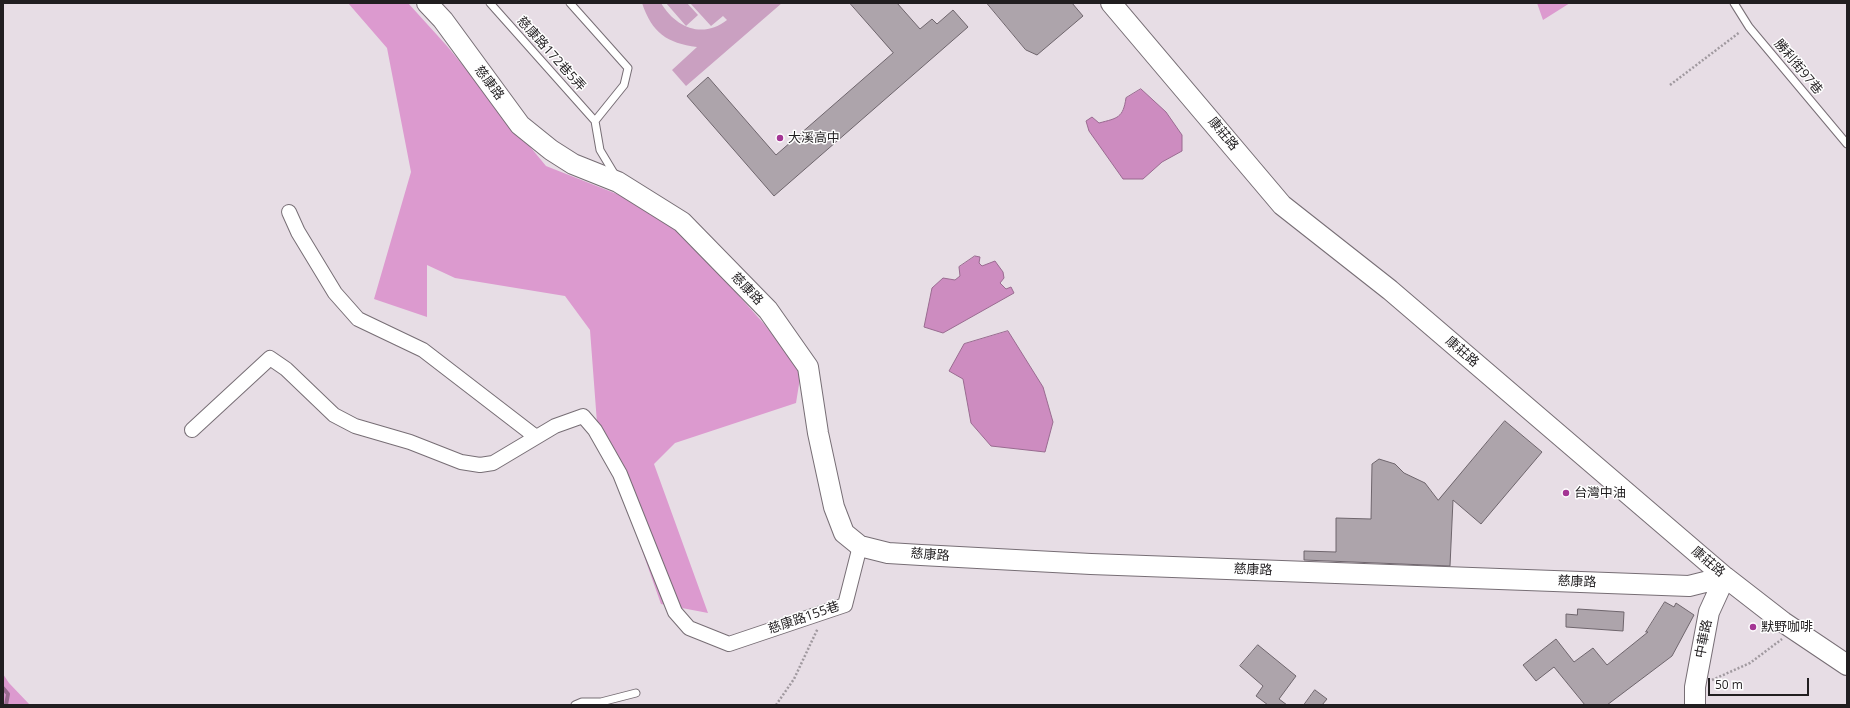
<!DOCTYPE html>
<html>
<head>
<meta charset="utf-8">
<style>
  body { margin:0 }
  #map { position:relative; width:1850px; height:708px; overflow:hidden; background:#e7dde5; font-family:"Open Sans",sans-serif }
  canvas { display:block }
  .frame { position:absolute; inset:0; border:4px solid #211e20; pointer-events:none }
  .scale { position:absolute; left:1708px; top:678px; width:101px; height:18px; box-sizing:border-box; border:2px solid #211e20; border-top:0; padding-left:5px; font-size:12px; line-height:14px; white-space:nowrap; color:#211e20; -webkit-text-stroke:3px #fff; paint-order:stroke }
</style>
</head>
<body>
<div id="map">
<canvas width="1850" height="708"></canvas>
<div class="frame"></div>
<div class="scale">50 m</div>
</div>
<script>
const ctx = document.querySelector('canvas').getContext('2d');
ctx.lineJoin = 'round';
function paint(path, color) { ctx.fillStyle = color; ctx.fill(path, 'evenodd'); }
function stroke(path, color, width, dash) { ctx.strokeStyle = color; ctx.lineWidth = width; ctx.lineCap = dash ? 'butt' : 'round'; ctx.setLineDash(dash || []); ctx.stroke(path); }
function drawText(font, color, halo, rows, align = 'center') {
  ctx.font = font + ' "Open Sans","Noto Sans TC",sans-serif'; ctx.lineWidth = 3; ctx.setLineDash([]); ctx.textBaseline = 'middle'; ctx.strokeStyle = halo; ctx.fillStyle = color; for (const [text, x, y, turn = 0] of rows) {
    ctx.save(); ctx.translate(x, y); ctx.rotate((+turn || 0) * Math.PI / 180); ctx.textAlign = isNaN(turn) ? turn : align; if (halo) ctx.strokeText(text, 0, 0); ctx.fillText(text, 0, 0); ctx.restore();
  }
}
const green = new Path2D(`
  M 642,3 L 661,3 C 676,28 703,39 727,20 L 723,16 L 711,26 L 690,3 L 782,3 L 686,86 L 672,70 L 697,47 C 667,43 652,33 642,3 Z
  M 666,3 L 687,3 L 698,15 L 686,26 Z`);
const forest = new Path2D(`
  M 348,3 L 408,3 L 447,46 L 546,166 L 665,213 L 765,325 L 801,372 L 796,403 L 675,443 L 654,464 L 708,613 L 661,604 L 597,423 L 590,330 L 565,296 L 455,278 L 427,265 L 427,317 L 374,299 L 411,172 L 387,48 Z
  M 1537,3 L 1570,3 L 1543,20 Z
  M 3,674 L 9,683 L 30,705 L 3,705 Z`);
const water = new Path2D(`
  M 1141,89 L 1166,112 L 1182,135 L 1182,151 L 1162,162 L 1143,179 L 1123,179 L 1089,131 L 1086,121 L 1092,117 L 1099,123 C 1118,118 1123,118 1126,98 Z
  M 975,256 L 980,257 L 979,263 L 982,266 L 995,261 L 1003,272 L 1004,278 L 1000,283 L 1006,289 L 1011,287 L 1014,293 L 943,333 L 924,327 L 932,288 L 943,278 L 955,280 L 960,276 L 959,267 Z
  M 1008,331 L 1043,387 L 1053,422 L 1045,452 L 991,446 L 971,423 L 963,379 L 949,371 L 964,344 Z`);
const stream = new Path2D(`
  M 3,688 L 8,694 L 6,705`);
const building = new Path2D(`
  M 850,3 L 897,3 L 920,29 L 932,19 L 937,24 L 953,10 L 968,27 L 774,196 L 687,96 L 708,77 L 776,155 L 893,53 Z
  M 987,3 L 1072,3 L 1083,16 L 1037,55 L 1026,50 Z
  M 1505,421 L 1542,452 L 1481,524 L 1453,500 L 1450,566 L 1304,560 L 1304,551 L 1336,552 L 1336,518 L 1371,519 L 1372,464 L 1379,459 L 1395,464 L 1404,473 L 1425,483 L 1438,500 Z
  M 1665,602 L 1674,607 L 1676,603 L 1694,615 L 1672,656 L 1607,705 L 1585,705 L 1554,667 L 1536,681 L 1523,665 L 1556,639 L 1574,662 L 1593,648 L 1607,665 L 1648,632 L 1646,632 Z
  M 1578,609 L 1624,612 L 1623,631 L 1566,627 L 1566,614 L 1577,615 Z
  M 1258,645 L 1296,676 L 1279,699 L 1287,705 L 1268,705 L 1256,696 L 1263,686 L 1240,666 Z
  M 1315,690 L 1327,699 L 1322,705 L 1304,705 Z`);
const path = new Path2D(`
  M 1670,85 L 1740,32
  M 1712,680 L 1750,663 L 1782,639
  M 776,705 L 794,679 L 818,628`);
const lane = new Path2D(`
  M 490,3 L 595,121
  M 570,3 L 628,68 L 624,85 L 595,121 L 600,150 L 615,175
  M 1734,3 L 1749,27 L 1847,144
  M 575,705 L 582,702 L 601,702 L 636,693`);
const street = new Path2D(`
  M 289,212 L 298,232 L 335,293 L 358,319 L 423,350 L 536,437
  M 192,430 L 270,358 L 286,369 L 334,415 L 355,426 L 410,442 L 461,462 L 480,465 L 493,463 L 555,426 L 583,416 L 595,430 L 620,474 L 675,612 L 689,628 L 729,644 L 845,605 L 860,546`);
const secondary = new Path2D(`
  M 427,3 L 443,20 L 520,125 L 551,150 L 573,164 L 618,182 L 682,222 L 768,310 L 808,367 L 818,433 L 834,507 L 844,533 L 860,546 L 888,553 L 921,555 L 1091,564 L 1608,583 L 1689,586 L 1725,577
  M 1111,3 L 1282,205 L 1390,290 L 1725,577 L 1783,622 L 1847,665
  M 1695,705 L 1695,687 L 1709,612 L 1725,577`);
const markers = [
  [780,138,4,"#a43594"],
  [1566,493,4,"#a43594"],
  [1753,627,4,"#a43594"]
];
const streetNames = [
  ["慈康路172巷5弄",551,54,48],
  ["勝利街97巷",1798,67,50],
  ["慈康路",489,83,53],
  ["康莊路",1223,134,50],
  ["慈康路",747,289,46],
  ["康莊路",1462,352,41],
  ["慈康路",930,555,4],
  ["康莊路",1708,562,40],
  ["慈康路",1253,570,2],
  ["慈康路",1577,582,2],
  ["慈康路155巷",804,618,-19],
  ["中華路",1704,639,-79]
];
const poiNames = [
  ["大溪高中",788,138],
  ["台灣中油",1574,493],
  ["默野咖啡",1761,627]
];
paint(green, '#caa0c1');
paint(forest, '#dc9acf');
paint(water, '#cd8cc0');
stroke(water, '#996b90', 1);
stroke(stream, '#996b90', 4);
paint(building, '#ada4ab');
stroke(building, '#6e656c', 1);
stroke(lane, '#776e75', 9);
stroke(street, '#776e75', 16);
stroke(secondary, '#776e75', 22);
stroke(path, '#a0999f', 2.5, [2, 2]);
stroke(lane, '#fff', 7);
stroke(street, '#fff', 14);
stroke(secondary, '#fff', 20);
for (const [x, y, r, color] of markers) { const dot = new Path2D(); dot.arc(x, y, r, 0, 2 * Math.PI); ctx.fillStyle = color; ctx.fill(dot); stroke(dot, '#fff', 1.5); }
drawText('13px', '#211e20', '#fff', streetNames);
drawText('13px', '#211e20', '#fff', poiNames, 'left');
</script>
</body>
</html>
